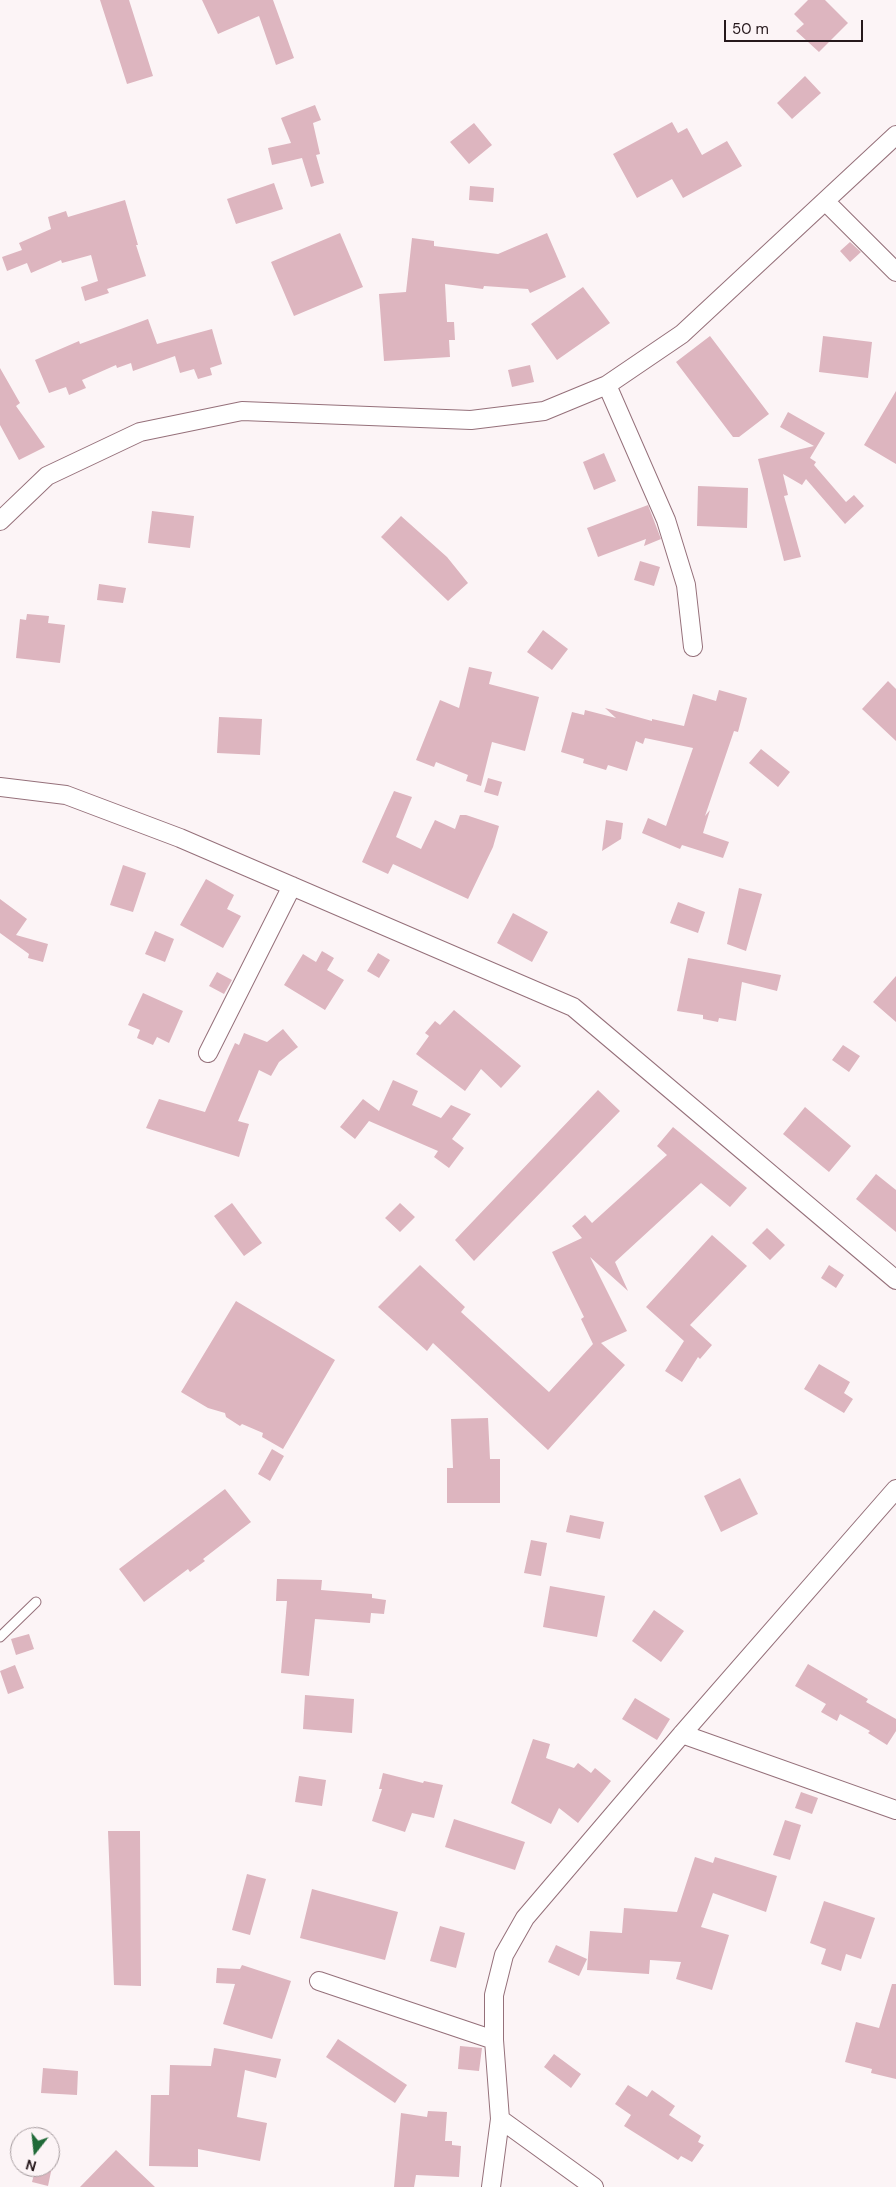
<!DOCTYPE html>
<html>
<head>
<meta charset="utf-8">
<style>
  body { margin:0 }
  #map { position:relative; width:896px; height:2187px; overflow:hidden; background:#fcf4f6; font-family:"DM Sans",sans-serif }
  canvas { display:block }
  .north { position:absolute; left:10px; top:2127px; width:50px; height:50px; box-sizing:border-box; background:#fcf4f6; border:1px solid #a69c9f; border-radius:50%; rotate:196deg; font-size:14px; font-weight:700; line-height:20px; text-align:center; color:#26181c }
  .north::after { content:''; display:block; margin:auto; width:18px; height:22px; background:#206a38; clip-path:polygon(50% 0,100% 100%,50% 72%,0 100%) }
  .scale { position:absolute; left:724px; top:20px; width:139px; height:22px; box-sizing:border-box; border:2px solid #26181c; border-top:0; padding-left:6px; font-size:15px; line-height:18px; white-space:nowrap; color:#26181c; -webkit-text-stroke:4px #fcf4f6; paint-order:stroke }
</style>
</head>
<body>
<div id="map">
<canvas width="896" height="2187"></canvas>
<div class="north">N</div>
<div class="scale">50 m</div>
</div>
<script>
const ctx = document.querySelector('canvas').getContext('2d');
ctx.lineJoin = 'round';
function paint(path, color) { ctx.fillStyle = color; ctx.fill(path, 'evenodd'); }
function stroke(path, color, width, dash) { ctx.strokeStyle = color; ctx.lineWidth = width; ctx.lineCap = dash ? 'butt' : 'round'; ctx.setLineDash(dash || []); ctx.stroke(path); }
const building = new Path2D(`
  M 100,0 L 129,0 L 153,76 L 127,84 Z
  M 202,0 L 273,0 L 294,58 L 276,65 L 259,16 L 218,34 Z
  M 808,0 L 825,0 L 848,23 L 819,52 L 796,31 L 804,24 L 794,14 Z
  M 805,76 L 821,93 L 792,119 L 777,103 Z
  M 315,105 L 321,120 L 313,123 L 320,154 L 316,155 L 324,183 L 311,187 L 302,158 L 272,165 L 268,148 L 291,143 L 281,118 Z
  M 672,122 L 678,133 L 687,128 L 702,155 L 727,141 L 742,166 L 683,198 L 672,179 L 637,198 L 613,154 Z
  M 474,123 L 492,145 L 469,164 L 450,142 Z
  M 274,183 L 283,209 L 236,224 L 227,199 Z
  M 470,186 L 494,188 L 493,202 L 469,200 Z
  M 125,200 L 138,245 L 136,245 L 146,276 L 107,289 L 109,293 L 85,301 L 81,287 L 98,281 L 91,255 L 62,263 L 61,260 L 31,273 L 27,263 L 7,271 L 2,257 L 22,250 L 19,243 L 51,229 L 48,217 L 66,211 L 68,217 Z
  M 340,233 L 363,287 L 294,316 L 271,262 Z
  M 547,233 L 566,277 L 530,293 L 528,289 L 484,286 L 483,289 L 445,284 L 447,322 L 454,322 L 455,340 L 449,340 L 450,357 L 384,361 L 379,294 L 406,292 L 412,238 L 434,241 L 434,246 L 498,254 Z
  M 850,242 L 861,252 L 850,262 L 840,251 Z
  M 583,287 L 610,323 L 557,360 L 531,324 Z
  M 148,319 L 157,344 L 212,329 L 222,364 L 210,368 L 212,375 L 198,379 L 194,369 L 180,373 L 175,356 L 133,371 L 131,363 L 117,368 L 116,365 L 82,380 L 86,388 L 69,395 L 66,387 L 49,393 L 35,360 L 79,341 L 80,344 Z
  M 710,336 L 769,414 L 739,437 L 733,437 L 676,362 Z
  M 823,336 L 872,342 L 868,378 L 819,372 Z
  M 530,365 L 534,382 L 512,387 L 508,370 Z
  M 0,368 L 20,403 L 16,406 L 45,447 L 19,460 L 0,425 Z
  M 896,391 L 896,464 L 864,445 Z
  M 788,412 L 825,433 L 810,458 L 816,462 L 814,465 L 846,502 L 854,495 L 864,506 L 845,524 L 806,479 L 802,485 L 783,474 L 788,495 L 784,496 L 801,557 L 784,561 L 758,459 L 814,446 L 780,427 Z
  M 604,453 L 616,481 L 594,490 L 583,462 Z
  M 698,486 L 748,488 L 747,528 L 697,526 Z
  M 648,505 L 661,539 L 644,546 L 646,539 L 598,557 L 587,528 Z
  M 152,511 L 194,516 L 190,548 L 148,543 Z
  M 401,516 L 447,557 L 468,583 L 448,601 L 381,537 Z
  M 640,561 L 660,567 L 654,586 L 634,580 Z
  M 99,584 L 126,588 L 123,603 L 97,600 Z
  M 27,614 L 49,616 L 48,623 L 65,625 L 60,663 L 16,658 L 20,619 L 26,620 Z
  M 543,630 L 568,649 L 552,670 L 527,652 Z
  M 469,667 L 492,672 L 489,684 L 539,697 L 525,751 L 492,742 L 481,786 L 466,781 L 468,775 L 436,762 L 434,767 L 416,760 L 440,700 L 459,708 Z
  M 888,681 L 896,689 L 896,741 L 862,709 Z
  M 719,690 L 747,698 L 738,732 L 734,731 L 705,816 L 710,810 L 703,833 L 729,842 L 723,858 L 682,845 L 680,849 L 642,833 L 648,818 L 666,826 L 693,748 L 645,738 L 643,744 L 636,741 L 627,771 L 608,765 L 606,770 L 583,763 L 584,759 L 561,752 L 572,712 L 584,715 L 585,710 L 616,718 L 605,708 L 652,721 L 652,719 L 684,726 L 693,694 L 716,701 Z
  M 219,717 L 262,719 L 260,755 L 217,753 Z
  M 761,749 L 790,772 L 778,787 L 749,763 Z
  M 488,778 L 502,782 L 498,796 L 484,792 Z
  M 394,791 L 412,797 L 396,837 L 421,849 L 435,820 L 455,829 L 460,815 L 466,815 L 499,826 L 493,847 L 468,899 L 393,864 L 388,874 L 362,862 Z
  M 606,820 L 623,823 L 621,839 L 602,851 Z
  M 123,865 L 146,873 L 133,912 L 110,905 Z
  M 206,879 L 234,895 L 227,909 L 241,916 L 223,948 L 180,925 Z
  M 739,888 L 762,894 L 746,951 L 727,944 Z
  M 0,899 L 27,919 L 16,935 L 48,944 L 43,962 L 28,958 L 29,954 L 0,933 Z
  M 678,902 L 705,912 L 698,933 L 670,923 Z
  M 513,913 L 548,932 L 532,962 L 497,943 Z
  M 155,931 L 174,939 L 165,962 L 145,954 Z
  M 322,951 L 334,958 L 327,970 L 344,980 L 325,1010 L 284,985 L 303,954 L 316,962 Z
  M 378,953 L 390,960 L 379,978 L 367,971 Z
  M 688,958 L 781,975 L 777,991 L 742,982 L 736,1021 L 719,1018 L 718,1022 L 703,1019 L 703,1015 L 677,1011 Z
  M 217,972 L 232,980 L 224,994 L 209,986 Z
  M 896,976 L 896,1022 L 873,1002 Z
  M 143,993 L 183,1011 L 169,1043 L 157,1037 L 153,1045 L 137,1038 L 140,1030 L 128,1025 Z
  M 454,1010 L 521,1066 L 501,1088 L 481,1069 L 465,1091 L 416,1054 L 429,1036 L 425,1033 L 435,1021 L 440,1025 Z
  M 283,1029 L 298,1047 L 279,1062 L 271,1076 L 259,1070 L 238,1121 L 249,1124 L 239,1157 L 146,1128 L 159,1099 L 205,1112 L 229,1056 L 235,1043 L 239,1045 L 244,1033 L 267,1042 Z
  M 843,1045 L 860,1056 L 849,1072 L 832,1060 Z
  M 393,1080 L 418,1091 L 412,1105 L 441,1118 L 451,1105 L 471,1114 L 452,1139 L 464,1148 L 449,1168 L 434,1157 L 438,1151 L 369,1121 L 355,1139 L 340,1127 L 363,1099 L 379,1111 Z
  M 598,1090 L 620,1111 L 474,1261 L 455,1240 Z
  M 805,1107 L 851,1146 L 829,1172 L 783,1134 Z
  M 673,1127 L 747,1188 L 730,1207 L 701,1183 L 615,1262 L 628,1291 L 590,1257 L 627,1331 L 601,1343 L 625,1365 L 548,1450 L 433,1343 L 427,1351 L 378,1307 L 420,1265 L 465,1307 L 461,1312 L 549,1392 L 593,1344 L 581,1319 L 584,1317 L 552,1252 L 582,1238 L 572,1226 L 585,1215 L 592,1223 L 667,1155 L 657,1146 Z
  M 876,1174 L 896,1190 L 896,1232 L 856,1199 Z
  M 232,1203 L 262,1243 L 244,1256 L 214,1216 Z
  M 400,1203 L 415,1217 L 400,1232 L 385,1218 Z
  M 767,1228 L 785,1245 L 770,1260 L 752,1243 Z
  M 712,1235 L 747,1266 L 690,1325 L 712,1345 L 700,1359 L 698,1357 L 682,1382 L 665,1371 L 684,1341 L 646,1307 Z
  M 829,1265 L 844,1275 L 836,1288 L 821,1278 Z
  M 236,1301 L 335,1360 L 283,1449 L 262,1437 L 263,1433 L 242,1424 L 240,1426 L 226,1417 L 225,1413 L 208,1408 L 181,1392 Z
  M 819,1364 L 850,1382 L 844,1393 L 853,1399 L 844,1413 L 804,1389 Z
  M 488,1418 L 490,1459 L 500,1459 L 500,1503 L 447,1503 L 447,1468 L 453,1468 L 451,1419 Z
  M 272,1449 L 284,1456 L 270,1481 L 258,1474 Z
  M 740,1478 L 758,1514 L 721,1532 L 704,1496 Z
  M 225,1489 L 251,1522 L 203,1559 L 205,1561 L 190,1572 L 188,1569 L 144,1602 L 119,1569 Z
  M 570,1515 L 604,1522 L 600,1539 L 566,1532 Z
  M 531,1540 L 547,1543 L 541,1576 L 524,1573 Z
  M 277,1579 L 322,1580 L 321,1590 L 372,1594 L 372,1598 L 386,1600 L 384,1614 L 371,1613 L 370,1623 L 315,1619 L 309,1676 L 281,1673 L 287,1601 L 276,1601 Z
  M 550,1586 L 605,1596 L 597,1637 L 543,1627 Z
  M 654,1610 L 684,1631 L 661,1662 L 632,1641 Z
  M 29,1634 L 34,1649 L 16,1655 L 11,1639 Z
  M 808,1664 L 868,1699 L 866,1702 L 896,1719 L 896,1731 L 887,1745 L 868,1733 L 870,1731 L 840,1714 L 837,1721 L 821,1712 L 826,1704 L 795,1686 Z
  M 15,1665 L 24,1688 L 8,1694 L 0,1671 Z
  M 305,1695 L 354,1699 L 352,1733 L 303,1729 Z
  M 635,1698 L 670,1719 L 657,1740 L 622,1719 Z
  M 533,1739 L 550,1744 L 546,1758 L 574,1768 L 578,1763 L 591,1773 L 595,1768 L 611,1781 L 578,1823 L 559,1808 L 551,1824 L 511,1803 Z
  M 383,1773 L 423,1783 L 424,1781 L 443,1785 L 434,1818 L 412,1813 L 405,1832 L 372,1821 L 382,1789 L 379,1789 Z
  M 299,1776 L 326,1780 L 322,1806 L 295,1802 Z
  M 801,1792 L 818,1798 L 812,1814 L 795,1808 Z
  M 454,1819 L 525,1842 L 515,1870 L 445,1847 Z
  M 785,1820 L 801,1825 L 790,1860 L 773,1855 Z
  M 108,1831 L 140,1831 L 141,1986 L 114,1985 Z
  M 695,1857 L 713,1863 L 715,1857 L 777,1876 L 766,1912 L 713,1893 L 701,1927 L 729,1935 L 712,1990 L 676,1979 L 681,1962 L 650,1960 L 649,1974 L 587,1970 L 590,1931 L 622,1933 L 624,1908 L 677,1912 Z
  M 247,1874 L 266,1879 L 250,1935 L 232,1930 Z
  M 312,1889 L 398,1912 L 385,1960 L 300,1938 Z
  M 824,1901 L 875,1918 L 861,1959 L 846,1954 L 841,1971 L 821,1964 L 826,1949 L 810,1943 Z
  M 440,1926 L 465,1933 L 456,1968 L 430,1961 Z
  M 556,1945 L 587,1959 L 579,1976 L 548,1962 Z
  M 242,1965 L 291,1981 L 272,2039 L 223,2024 L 235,1984 L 216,1983 L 217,1968 L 240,1969 Z
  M 892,1984 L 896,1984 L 896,2079 L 871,2073 L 872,2069 L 845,2062 L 856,2022 L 879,2028 Z
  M 338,2039 L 407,2085 L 395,2103 L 326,2057 Z
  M 460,2046 L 482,2048 L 479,2071 L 458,2069 Z
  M 214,2048 L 281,2059 L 276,2078 L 245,2070 L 237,2117 L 267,2123 L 260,2161 L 198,2149 L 198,2167 L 149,2166 L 151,2095 L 169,2095 L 170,2065 L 211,2066 Z
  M 554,2054 L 581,2074 L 571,2088 L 544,2067 Z
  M 43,2068 L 78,2071 L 77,2095 L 41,2093 Z
  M 628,2085 L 647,2097 L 652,2090 L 675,2106 L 669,2115 L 701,2136 L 698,2142 L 704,2145 L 692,2162 L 681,2156 L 678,2160 L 624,2126 L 631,2115 L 615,2104 Z
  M 428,2111 L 447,2112 L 445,2141 L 452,2141 L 452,2145 L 461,2146 L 459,2177 L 416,2175 L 414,2187 L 394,2187 L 401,2113 L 427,2117 Z
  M 116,2150 L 155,2187 L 80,2187 Z
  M 36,2167 L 52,2167 L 48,2186 L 32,2182 Z`);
const service = new Path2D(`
  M 0,1637 L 36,1602`);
const minor = new Path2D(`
  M 825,201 L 896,272
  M 607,385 L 666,520 L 686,585 L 693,647
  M 0,521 L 47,476 L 140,432 L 242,411 L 471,420 L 544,411 L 607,385 L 682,334 L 896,135
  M 0,787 L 66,795 L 180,838 L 573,1007 L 896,1280
  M 208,1053 L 292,886
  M 682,1734 L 896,1810
  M 319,1981 L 494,2040
  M 500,2119 L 594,2187
  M 491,2187 L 500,2119 L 494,2040 L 494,1995 L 504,1955 L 525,1918 L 682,1734 L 896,1489`);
paint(building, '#ddb5bf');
stroke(service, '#95707a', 11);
stroke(minor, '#95707a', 20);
stroke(service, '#fff', 9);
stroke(minor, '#fff', 18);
</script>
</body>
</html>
